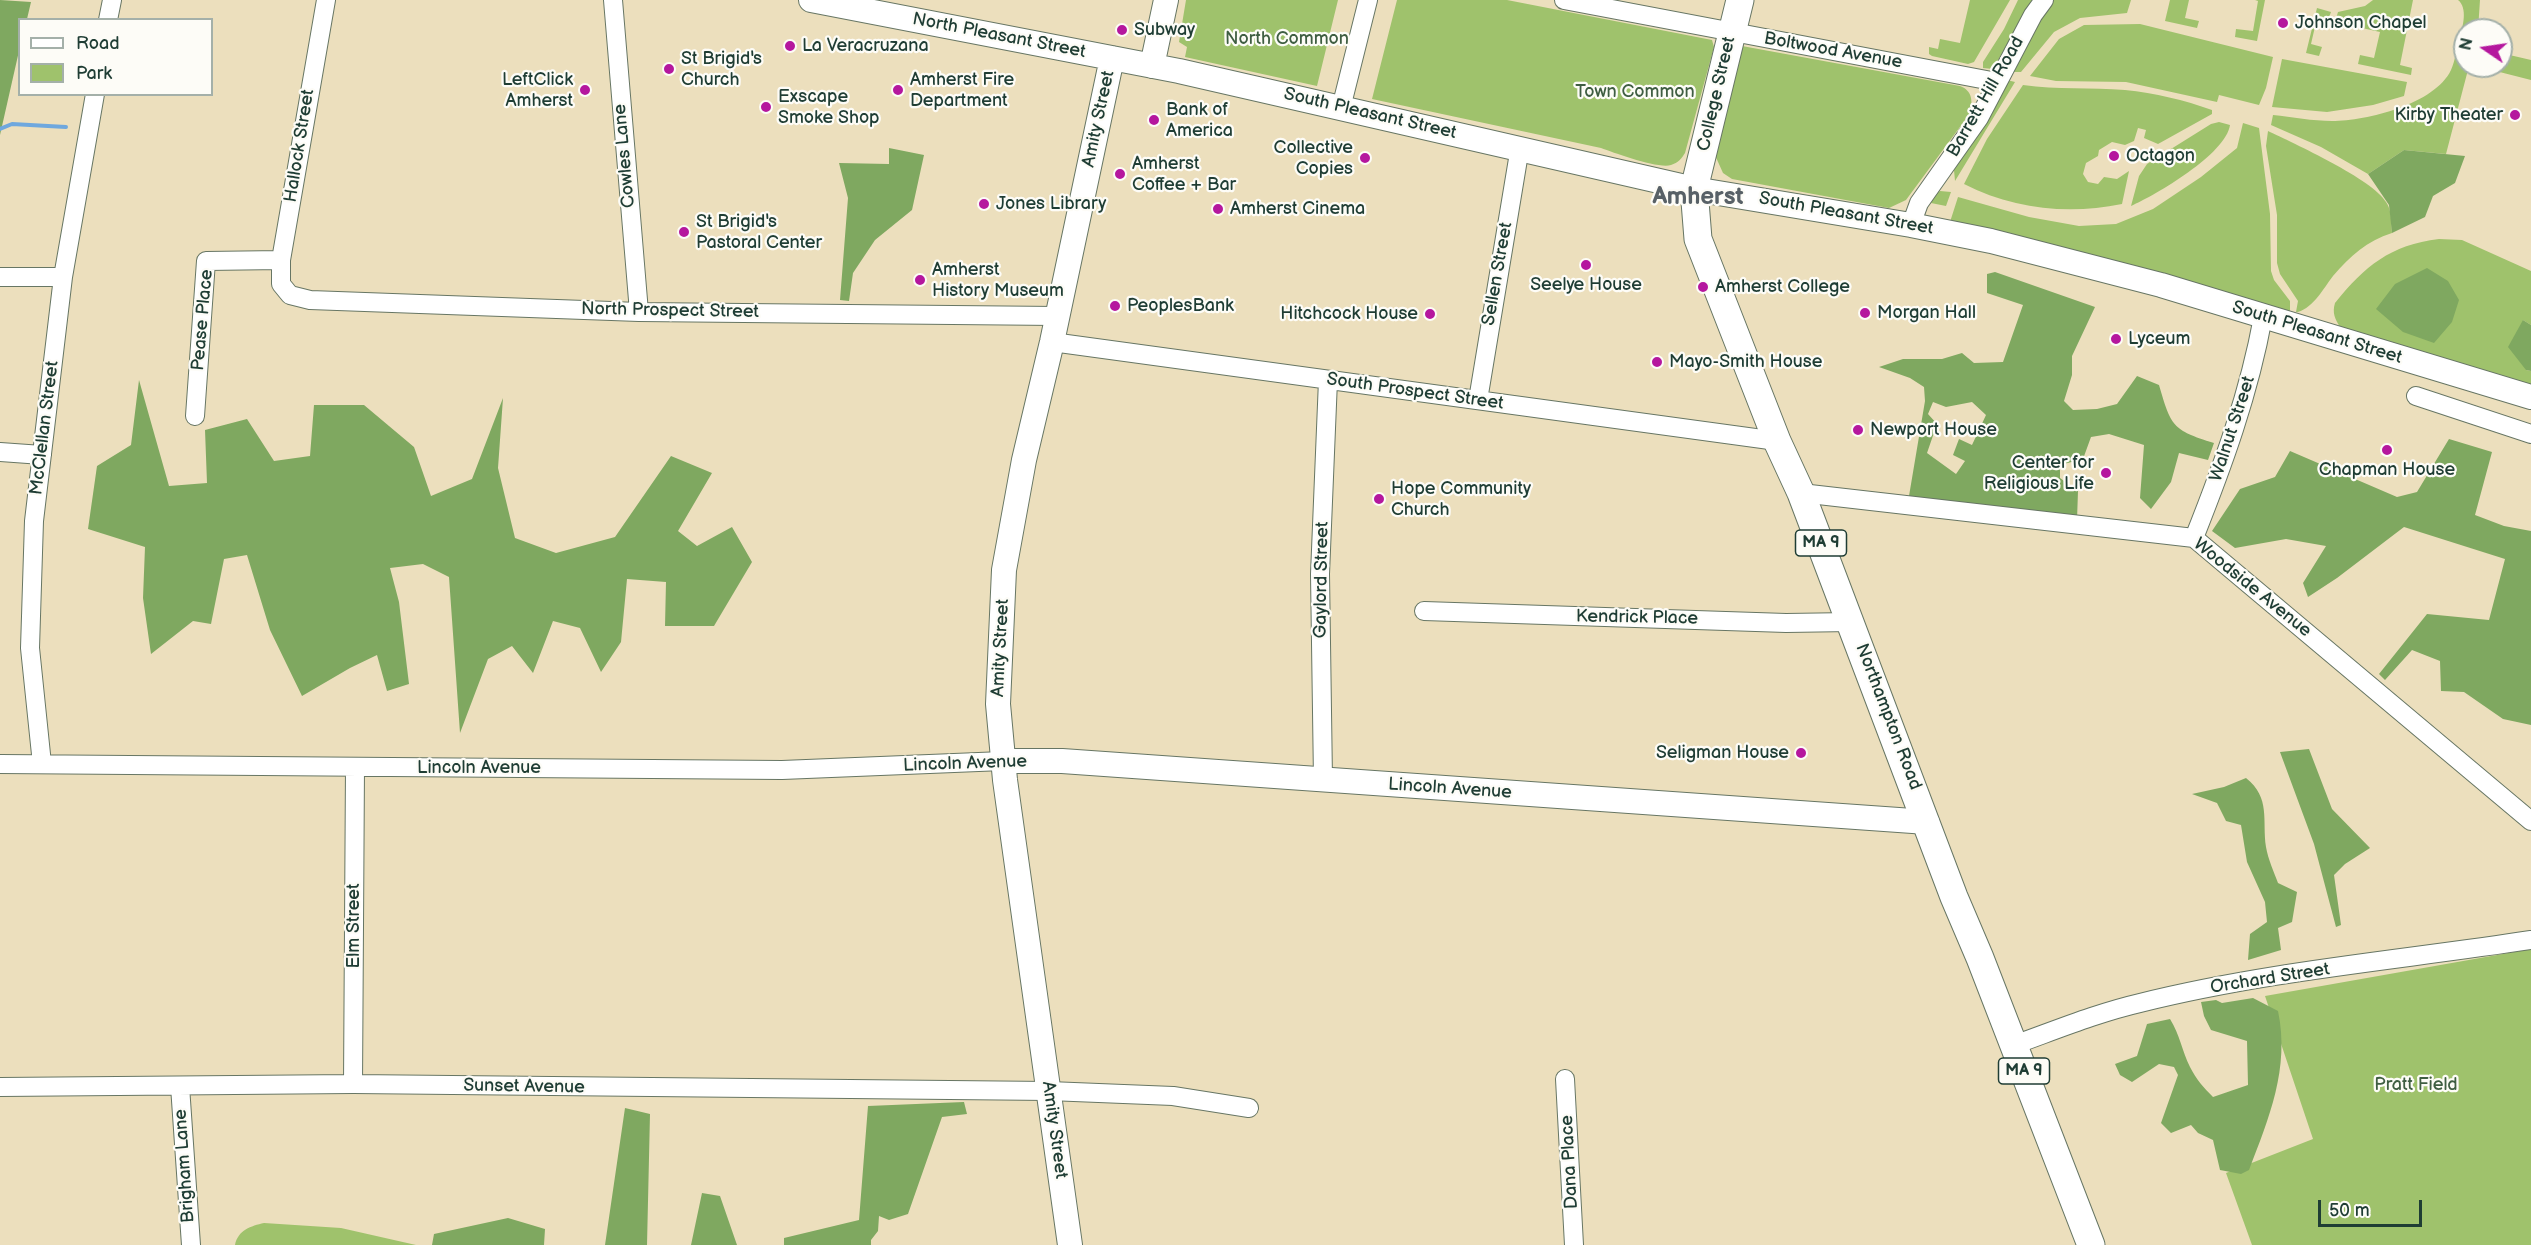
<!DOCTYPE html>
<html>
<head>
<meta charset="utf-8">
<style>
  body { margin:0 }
  #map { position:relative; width:2531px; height:1245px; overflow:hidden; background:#ecdfbd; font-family:"Balsamiq Sans",sans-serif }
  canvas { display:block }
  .legend { position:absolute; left:18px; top:18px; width:195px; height:78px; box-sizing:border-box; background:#fdfcf7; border:2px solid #a4b0a9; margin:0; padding:8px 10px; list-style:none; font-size:18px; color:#1f3d34 }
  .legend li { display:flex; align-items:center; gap:12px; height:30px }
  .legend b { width:30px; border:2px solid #a4b0a9 }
  .north { position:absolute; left:2453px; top:18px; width:60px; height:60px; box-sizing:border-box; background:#fdfcf7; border:2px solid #a4b0a9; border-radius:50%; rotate:283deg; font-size:16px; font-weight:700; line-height:24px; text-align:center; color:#1f3d34 }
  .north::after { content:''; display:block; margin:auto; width:21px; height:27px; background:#b5179e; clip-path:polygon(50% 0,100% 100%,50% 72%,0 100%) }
  .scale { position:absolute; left:2318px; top:1200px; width:104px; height:27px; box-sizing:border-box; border:3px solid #1f3d34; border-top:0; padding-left:8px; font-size:18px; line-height:21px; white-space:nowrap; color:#1f3d34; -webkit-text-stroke:4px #fdfcf7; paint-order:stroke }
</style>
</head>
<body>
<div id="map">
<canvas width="2531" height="1245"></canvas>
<ul class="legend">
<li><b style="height:8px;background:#fff"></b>Road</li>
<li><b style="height:16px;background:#9fc26c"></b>Park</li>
</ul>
<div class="north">N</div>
<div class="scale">50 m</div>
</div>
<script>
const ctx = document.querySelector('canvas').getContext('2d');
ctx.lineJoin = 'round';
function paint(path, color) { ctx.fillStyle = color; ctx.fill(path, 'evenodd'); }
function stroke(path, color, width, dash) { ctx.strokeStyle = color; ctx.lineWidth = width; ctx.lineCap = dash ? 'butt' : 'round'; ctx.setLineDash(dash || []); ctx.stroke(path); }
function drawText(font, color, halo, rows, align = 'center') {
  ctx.font = font + ' "Balsamiq Sans",sans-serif'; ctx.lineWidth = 4.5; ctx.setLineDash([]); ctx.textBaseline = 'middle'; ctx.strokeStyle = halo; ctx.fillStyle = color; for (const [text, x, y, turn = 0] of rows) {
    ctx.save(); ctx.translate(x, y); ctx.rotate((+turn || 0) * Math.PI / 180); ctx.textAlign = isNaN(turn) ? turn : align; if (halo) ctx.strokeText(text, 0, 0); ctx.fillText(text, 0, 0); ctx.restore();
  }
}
const green = new Path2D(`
  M 1186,0 L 1338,0 L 1317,86 L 1185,57 L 1187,47 L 1179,42 Z
  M 1397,0 L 1507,0 L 1712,40 L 1714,47 L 1685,153 C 1682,158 1678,163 1671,165 C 1658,169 1615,153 1601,148 L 1372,99 Z
  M 1970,0 L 2010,0 L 1974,62 L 1968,64 L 1932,56 L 1929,54 L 1929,47 L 1938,49 L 1940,39 L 1960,43 Z
  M 2018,0 L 2033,0 L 1993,69 L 1983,68 L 1983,62 L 2004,29 Z
  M 2051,0 L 2131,0 L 2127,13 L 2080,18 L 2054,32 L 2021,72 L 2012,72 Z
  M 2170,0 L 2189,0 L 2185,18 L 2199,21 L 2197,28 L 2165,21 Z
  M 2255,0 L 2265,0 L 2257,41 L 2235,37 L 2236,29 L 2253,31 L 2258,1 Z
  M 2373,0 L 2413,0 L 2400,65 L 2412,68 L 2411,75 L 2358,64 L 2360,55 L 2374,58 L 2380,32 L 2335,22 L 2338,12 L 2365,6 Z
  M 2458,0 L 2480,0 L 2478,30 L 2465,30 L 2465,66 L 2469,66 L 2446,154 L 2404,150 L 2368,174 L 2321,147 L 2271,125 L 2273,115 C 2292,117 2313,121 2332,121 C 2367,121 2435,104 2451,70 C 2455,61 2457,49 2459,39 C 2463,27 2468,8 2458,0 Z
  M 2317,8 L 2331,12 L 2328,20 L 2317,18 L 2311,44 L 2322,47 L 2319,56 L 2306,53 Z
  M 2140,24 L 2273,57 L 2266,88 L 2259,105 L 2219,95 L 2217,102 L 2126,82 L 2056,81 L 2030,76 L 2059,39 L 2084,25 Z
  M 1742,46 L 1960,86 C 1973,91 1972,101 1971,112 L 1906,200 L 1889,208 L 1732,179 L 1723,173 L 1714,153 Z
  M 2501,53 L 2531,60 L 2531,80 L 2480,67 L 2501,66 Z
  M 2282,59 L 2407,82 L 2404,96 L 2373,105 L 2327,112 L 2272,107 Z
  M 2007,80 L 2015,82 L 1955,181 L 1954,170 L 1957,165 L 1977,136 Z
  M 2023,85 C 2057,90 2091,87 2125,90 C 2155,93 2184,100 2212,110 L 2212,114 L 2158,144 L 2144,138 L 2146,130 L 2138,128 L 2134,141 L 2125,145 L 2112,142 L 2099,150 L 2098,156 L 2086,163 L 2083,174 L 2088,182 L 2098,184 L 2104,177 L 2117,179 L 2129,171 L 2122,204 C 2068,215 2013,209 1964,184 L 1987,139 Z
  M 2219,122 L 2230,125 C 2226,154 2156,195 2131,206 L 2139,176 L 2147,164 L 2211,124 Z
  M 2243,123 L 2259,128 L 2270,214 L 2271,271 L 2274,280 L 2290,301 L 2290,311 L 1950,222 L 1958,197 L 2029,217 L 2079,226 L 2116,224 L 2153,209 L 2201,177 L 2237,148 Z
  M 2268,131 C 2293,143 2374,180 2386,202 C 2392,210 2391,223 2392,233 C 2367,241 2350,256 2333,276 C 2323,289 2314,307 2298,312 L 2296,312 L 2298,301 L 2280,274 L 2277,263 L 2277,215 L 2266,146 Z
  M 1940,191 L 1951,192 L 1946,206 L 1931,203 L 1934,195 Z
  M 2439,239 L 2462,240 L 2531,271 L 2531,325 L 2523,320 L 2526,370 L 2531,371 L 2531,387 L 2340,327 C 2335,319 2332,313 2335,303 C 2365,266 2390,245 2439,239 Z
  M 2531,949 L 2531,1245 L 2252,1245 L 2226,1173 L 2313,1139 L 2265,996 Z
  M 264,1223 L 341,1228 L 416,1245 L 235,1245 C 238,1230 251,1226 264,1223 Z`);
const forest = new Path2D(`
  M 0,0 L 31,2 L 27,19 L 20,20 L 19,51 L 0,135 Z
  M 889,148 L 924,155 L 912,210 L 875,240 L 853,273 L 849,301 L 840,300 L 848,198 L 839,163 L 889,164 Z
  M 2404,150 L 2465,156 L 2455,183 L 2433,196 L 2425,217 L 2392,233 L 2389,205 L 2368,174 Z
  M 2427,268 L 2448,281 L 2459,300 L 2452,322 L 2434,343 L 2403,332 L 2376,309 L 2395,284 Z
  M 1995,272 L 2095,307 L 2072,356 L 2072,375 L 2064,401 L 2073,410 L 2097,409 L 2117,404 L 2137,376 L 2159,385 C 2171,426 2172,430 2214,443 L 2208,460 L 2179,453 L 2171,482 L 2151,509 L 2140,498 L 2144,445 L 2109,434 L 2091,437 L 2083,459 L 2060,465 L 2060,478 L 2078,491 L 2077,520 L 1984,510 L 1909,496 L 1925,401 L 1924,387 L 1910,378 L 1879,367 L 1903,359 L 1942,359 L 1962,353 L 1974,363 L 2003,362 L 2023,305 L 1987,293 L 1987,274 ZM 1933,402 L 1946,407 L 1972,402 L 1986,415 L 1972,445 L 1959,439 L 1953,455 L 1965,461 L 1956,474 L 1927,453 L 1937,424 L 1928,414 Z
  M 2523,320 L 2531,325 L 2531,371 L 2526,370 L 2508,347 Z
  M 139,380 L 169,486 L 207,483 L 205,430 L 247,419 L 274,461 L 310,456 L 314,405 L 364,405 L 414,447 L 431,496 L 472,479 L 503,398 L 498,468 L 515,538 L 556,553 L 615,537 L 671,456 L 712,473 L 678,531 L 697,546 L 732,527 L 752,562 L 714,626 L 665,626 L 666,582 L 627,579 L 621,642 L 601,672 L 580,628 L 553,621 L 533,673 L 512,646 L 488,659 L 460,733 L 449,577 L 423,564 L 390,568 L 399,602 L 409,684 L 387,691 L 377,655 L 350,668 L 302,696 L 270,630 L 247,555 L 224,559 L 211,624 L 193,621 L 151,654 L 143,598 L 145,547 L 88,529 L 97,466 L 131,445 Z
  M 2449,439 L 2492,452 L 2475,515 L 2504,526 L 2531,531 L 2531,725 L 2503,719 L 2464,692 L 2441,691 L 2440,661 L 2412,650 L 2385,680 L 2379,674 L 2427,614 L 2489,620 L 2505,559 L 2404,527 L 2337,578 L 2308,597 L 2303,583 L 2326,546 L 2286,539 L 2235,548 L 2212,531 L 2240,489 L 2275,477 L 2290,451 L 2397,497 L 2417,492 Z
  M 2309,749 L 2332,809 L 2370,848 L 2345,864 L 2334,875 L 2341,925 L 2336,927 L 2314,844 L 2280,752 Z
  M 2246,778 C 2271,798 2262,820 2266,847 C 2268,859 2274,872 2278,883 L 2297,892 L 2292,922 L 2278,928 L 2281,950 L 2248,960 L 2250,934 L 2267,922 L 2265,902 L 2247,862 L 2241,825 L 2226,821 L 2217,803 L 2192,794 L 2224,787 Z
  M 2253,998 L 2278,1011 C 2290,1068 2269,1118 2249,1170 L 2241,1174 L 2220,1170 L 2213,1140 L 2198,1133 L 2191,1125 L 2171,1133 L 2161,1123 L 2178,1075 L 2174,1067 L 2159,1064 L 2132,1082 L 2120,1075 L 2115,1064 L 2137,1056 L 2147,1024 L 2170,1019 C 2180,1035 2182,1051 2190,1067 C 2196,1079 2204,1088 2213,1097 L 2248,1085 L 2247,1041 L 2211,1030 L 2204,1016 L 2201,1002 L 2216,1000 L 2222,1003 Z
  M 964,1102 L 967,1114 L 942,1117 L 908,1214 L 889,1220 L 879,1216 L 878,1231 L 871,1240 L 871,1245 L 784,1245 L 784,1238 L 859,1220 L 868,1106 Z
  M 625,1108 L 650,1114 L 647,1245 L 605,1245 Z
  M 702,1193 L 720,1196 L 737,1245 L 691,1245 Z
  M 508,1218 L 545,1229 L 544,1245 L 432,1245 L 434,1234 Z`);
const stream = new Path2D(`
  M 0,129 L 12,124 L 66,127`);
const minor = new Path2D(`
  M 326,0 L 281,260 L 281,284 L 290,295 L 310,300 L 639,312 L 1057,316
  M 613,0 L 639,312
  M 1564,0 L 1997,82
  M 108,20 L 112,0
  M 1341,108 L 1368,0
  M 1911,225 L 1919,203 L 1979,118 L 2033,15 L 2044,0
  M 0,277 L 63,277
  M 1052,342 L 1777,441
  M 2416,396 L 2531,434
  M 1478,400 L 1520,147
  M 195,416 L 206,261 L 281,260
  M 0,452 L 42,455
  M 1801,493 L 2194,538 L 2531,821
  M 2194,538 C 2223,465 2249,394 2263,317
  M 1424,611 L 1786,623 L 1851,622
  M 0,764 L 782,770 L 1003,761
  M 42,764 L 30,648 L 34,521 L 63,277 L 95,94
  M 1323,780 L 1320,574 L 1328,380
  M 2014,1045 C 2056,1030 2097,1013 2140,1003 C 2268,971 2401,960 2531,940
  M 1565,1079 L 1574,1245
  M 353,1084 L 355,767
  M 180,1086 L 191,1245
  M 0,1087 L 353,1084 L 1049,1091 L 1173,1096 L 1249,1108`);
const major = new Path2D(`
  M 811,0 L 1179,71 L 1694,189 L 1911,225 L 1991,241 L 2161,285 L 2531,397
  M 1152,66 L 1166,0
  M 1003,761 L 1062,761 L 1927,822
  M 1070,1245 L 1005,780 L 998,704 L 1004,570 L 1024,460 L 1052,342 L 1112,58`);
const highway = new Path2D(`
  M 1740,0 L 1694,189 L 1698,239 L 1777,441 L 1801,493 L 1954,897 L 1980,958 L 2091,1245`);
const markers = [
  [2283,23,6,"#b5179e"],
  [1122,30,6,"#b5179e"],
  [790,46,6,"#b5179e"],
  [669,69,6,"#b5179e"],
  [585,90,6,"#b5179e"],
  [898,90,6,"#b5179e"],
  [766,107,6,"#b5179e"],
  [2515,115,6,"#b5179e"],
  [1154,120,6,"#b5179e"],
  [2114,156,6,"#b5179e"],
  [1365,158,6,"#b5179e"],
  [1120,174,6,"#b5179e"],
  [984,204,6,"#b5179e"],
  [1218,209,6,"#b5179e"],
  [684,232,6,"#b5179e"],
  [1586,265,6,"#b5179e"],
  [920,280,6,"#b5179e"],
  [1703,287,6,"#b5179e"],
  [1115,306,6,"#b5179e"],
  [1865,313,6,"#b5179e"],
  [1430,314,6,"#b5179e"],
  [2116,339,6,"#b5179e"],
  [1657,362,6,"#b5179e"],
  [1858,430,6,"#b5179e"],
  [2387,450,6,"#b5179e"],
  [2106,473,6,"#b5179e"],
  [1379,499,6,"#b5179e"],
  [1801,753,6,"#b5179e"]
];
const shields = [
  [1821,543,51],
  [2024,1071,51]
];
const shieldNames = [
  ["MA 9",1821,543],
  ["MA 9",2024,1071]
];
const poiNames = [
  ["Johnson Chapel",2295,23],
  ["Subway",1134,30],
  ["La Veracruzana",802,46],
  ["St Brigid's",681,59],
  ["Church",681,80],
  ["LeftClick",573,80,"right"],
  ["Amherst",573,101,"right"],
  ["Amherst Fire",910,80],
  ["Department",910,101],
  ["Exscape",778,97],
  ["Smoke Shop",778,118],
  ["Bank of",1166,110],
  ["America",1166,131],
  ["Kirby Theater",2503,115,"right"],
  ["Collective",1353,148,"right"],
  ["Copies",1353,169,"right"],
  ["Octagon",2126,156],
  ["Amherst",1132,164],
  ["Coffee + Bar",1132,185],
  ["Jones Library",996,204],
  ["Amherst Cinema",1230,209],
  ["St Brigid's",696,222],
  ["Pastoral Center",696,243],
  ["Amherst",932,270],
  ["History Museum",932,291],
  ["Seelye House",1586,285,"center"],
  ["Amherst College",1715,287],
  ["PeoplesBank",1127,306],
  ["Morgan Hall",1877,313],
  ["Hitchcock House",1418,314,"right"],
  ["Lyceum",2128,339],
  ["Mayo-Smith House",1669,362],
  ["Newport House",1870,430],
  ["Center for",2094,463,"right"],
  ["Religious Life",2094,484,"right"],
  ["Chapman House",2387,470,"center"],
  ["Hope Community",1391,489],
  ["Church",1391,510],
  ["Seligman House",1789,753,"right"]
];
const streetNames = [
  ["North Pleasant Street",999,36,11],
  ["Boltwood Avenue",1833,51,10],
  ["College Street",1717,94,-77],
  ["Barrett Hill Road",1986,97,-60],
  ["South Pleasant Street",1370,114,13],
  ["Amity Street",1099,119,-78],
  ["Hallock Street",300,146,-81],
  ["Cowles Lane",625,156,-95],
  ["South Pleasant Street",1846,214,10],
  ["Sellen Street",1498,274,-80],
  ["North Prospect Street",670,311,1],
  ["Pease Place",203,320,-85],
  ["South Pleasant Street",2317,333,17],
  ["South Prospect Street",1415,392,8],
  ["McClellan Street",45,428,-83],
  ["Walnut Street",2233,429,-72],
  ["Gaylord Street",1322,580,-89],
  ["Woodside Avenue",2252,588,39],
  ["Kendrick Place",1637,618,1],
  ["Amity Street",1001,648,-87],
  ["Northampton Road",1888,717,69],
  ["Lincoln Avenue",965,764,-2],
  ["Lincoln Avenue",479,768],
  ["Lincoln Avenue",1450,789,4],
  ["Elm Street",354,926,-90],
  ["Orchard Street",2270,979,-9],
  ["Sunset Avenue",524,1087,1],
  ["Amity Street",1054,1130,82],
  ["Dana Place",1570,1162,-93],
  ["Brigham Lane",185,1166,-94]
];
const parkNames = [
  ["North Common",1287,39],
  ["Town Common",1635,92],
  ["Pratt Field",2416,1085]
];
const districtNames = [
  ["Amherst",1698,198]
];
paint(green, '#9fc26c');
paint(forest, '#7fa860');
stroke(stream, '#6fa8de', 4);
stroke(minor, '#677664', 20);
stroke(major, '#677664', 26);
stroke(highway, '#677664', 29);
stroke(minor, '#fff', 18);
stroke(major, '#fff', 24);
stroke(highway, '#fff', 27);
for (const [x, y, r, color] of markers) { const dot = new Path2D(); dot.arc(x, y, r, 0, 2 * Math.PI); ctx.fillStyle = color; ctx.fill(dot); stroke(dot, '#fdfcf7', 2); }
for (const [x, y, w] of shields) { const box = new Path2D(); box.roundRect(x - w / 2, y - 13, w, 26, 4.5); ctx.fillStyle = '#fdfcf7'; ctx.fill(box); stroke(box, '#1f3d34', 1.5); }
drawText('bold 16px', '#1f3d34', null, shieldNames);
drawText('18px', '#1f3d34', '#fdfcf7', poiNames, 'left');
drawText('18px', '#1f3d34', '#fdfcf7', streetNames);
drawText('18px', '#3f5e42', '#fdfcf7', parkNames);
drawText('bold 24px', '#586167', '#fdfcf7', districtNames);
</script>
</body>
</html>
